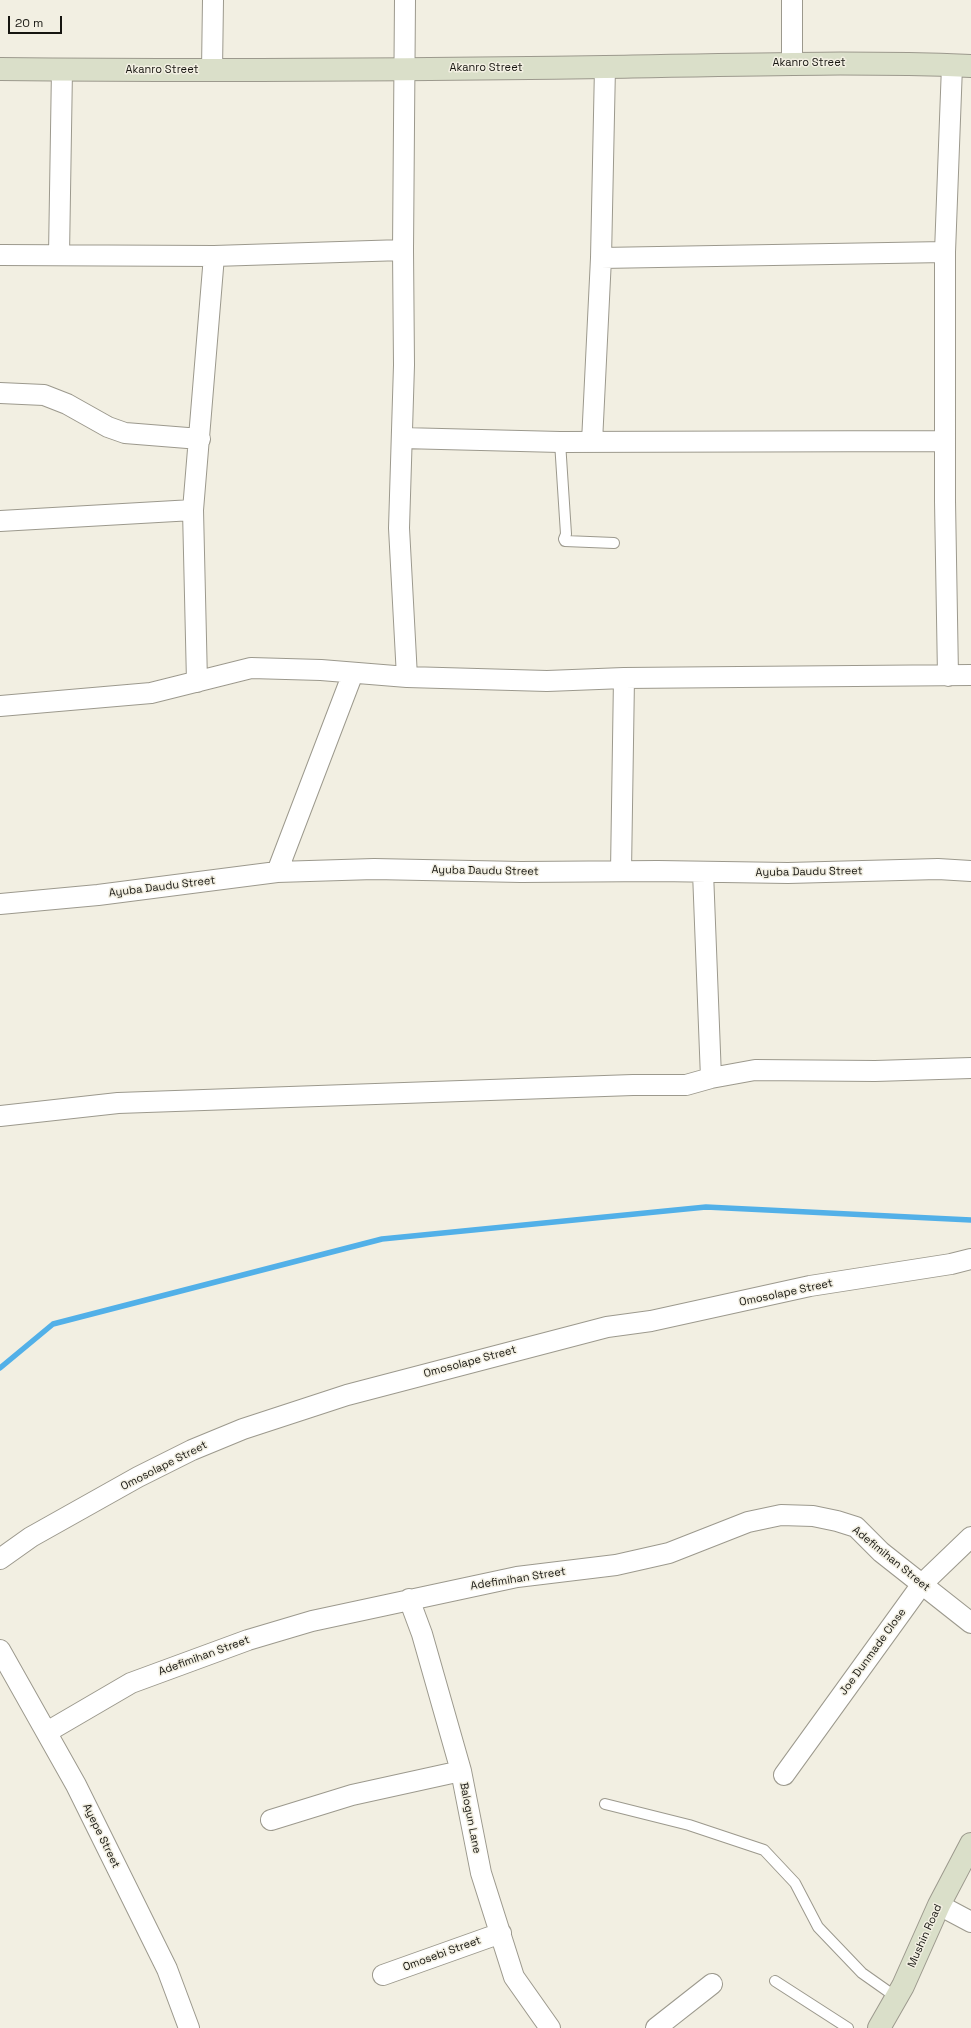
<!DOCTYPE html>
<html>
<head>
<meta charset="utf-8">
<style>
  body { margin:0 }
  #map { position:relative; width:971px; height:2028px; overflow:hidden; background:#f2efe2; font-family:"Space Grotesk",sans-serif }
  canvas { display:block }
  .scale { position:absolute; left:8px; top:16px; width:54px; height:18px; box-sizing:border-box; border:2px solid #161510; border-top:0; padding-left:5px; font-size:12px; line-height:14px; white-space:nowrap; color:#161510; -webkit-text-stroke:3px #f2efe2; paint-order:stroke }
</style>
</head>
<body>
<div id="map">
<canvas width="971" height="2028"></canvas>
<div class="scale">20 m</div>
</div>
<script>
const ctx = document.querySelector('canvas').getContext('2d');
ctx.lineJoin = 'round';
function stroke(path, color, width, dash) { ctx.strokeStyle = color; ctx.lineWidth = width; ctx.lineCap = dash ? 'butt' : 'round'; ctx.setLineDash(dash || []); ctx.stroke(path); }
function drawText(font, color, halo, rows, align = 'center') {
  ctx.font = font + ' "Space Grotesk",sans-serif'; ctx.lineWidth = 3; ctx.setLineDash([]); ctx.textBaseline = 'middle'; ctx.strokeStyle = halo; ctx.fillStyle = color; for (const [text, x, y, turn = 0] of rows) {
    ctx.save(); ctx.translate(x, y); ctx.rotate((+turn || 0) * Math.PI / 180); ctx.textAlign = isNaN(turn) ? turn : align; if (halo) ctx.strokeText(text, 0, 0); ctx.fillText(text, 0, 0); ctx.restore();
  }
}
const stream = new Path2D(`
  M 0,1368 L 53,1324 L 382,1239 L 706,1207 L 971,1220`);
const lane = new Path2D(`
  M 560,442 L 566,534 L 564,539 L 565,541 L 614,543
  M 605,1804 L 689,1825 L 764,1850 L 795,1883 L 818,1927 L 862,1973 L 896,1997
  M 775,1981 L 848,2028`);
const street = new Path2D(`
  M 405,0 L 403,250 L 404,365 L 399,528 L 407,677 L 547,681 L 624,678 L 971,675
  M 792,63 L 792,0
  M 212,70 L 213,0
  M 0,255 L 214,256 L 403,250
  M 59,255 L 62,69
  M 601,258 L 945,252
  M 0,393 L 44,395 L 67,404 L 108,427 L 125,433 L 200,439
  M 402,438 L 560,442 L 945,441
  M 592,442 L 601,258 L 605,67
  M 0,521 L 193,510
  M 948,676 L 945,501 L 945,252 L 952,66
  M 197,682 L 193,510 L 214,256
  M 0,706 L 151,693 L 251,668 L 321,670 L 407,677
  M 621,871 L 624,678
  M 277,872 L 353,673
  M 703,872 L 711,1078
  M 0,904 L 98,895 L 277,872 L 374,869 L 521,872 L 658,871 L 788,873 L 938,869 L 971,871
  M 0,1116 L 118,1103 L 633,1085 L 686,1085 L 711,1078 L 755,1070 L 875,1071 L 971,1068
  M 0,1559 L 31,1537 L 138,1477 L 192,1450 L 243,1429 L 347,1395 L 607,1327 L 651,1321 L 810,1286 L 951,1264 L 971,1259
  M 409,1599 L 422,1634 L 461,1771 L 481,1873 L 514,1977 L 550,2028
  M 0,1650 L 76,1785 L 167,1969 L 189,2028
  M 47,1732 L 131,1683 L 248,1640 L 312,1621 L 517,1577 L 616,1565 L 669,1553 L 748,1522 L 781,1515 L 813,1516 L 837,1521 L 856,1527 L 881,1552 L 971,1623
  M 784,1775 L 922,1584 L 971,1537
  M 271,1820 L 352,1795 L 461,1771
  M 939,1905 L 971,1922
  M 383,1975 L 501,1933
  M 656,2028 L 712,1984`);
const secondary = new Path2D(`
  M 0,69 C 202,71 403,70 605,67 C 727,65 849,61 971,66
  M 879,2028 L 903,1986 L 939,1905 L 971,1844`);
const streetNames = [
  ["Akanro Street",809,63],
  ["Akanro Street",486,68],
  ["Akanro Street",162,70],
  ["Ayuba Daudu Street",485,871,1],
  ["Ayuba Daudu Street",809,872,-1],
  ["Ayuba Daudu Street",162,887,-7],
  ["Omosolape Street",786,1293,-12],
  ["Omosolape Street",470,1362,-15],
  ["Omosolape Street",164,1466,-27],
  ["Adefimihan Street",891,1559,39],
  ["Adefimihan Street",518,1579,-9],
  ["Joe Dunmade Close",873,1652,-54],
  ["Adefimihan Street",204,1656,-20],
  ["Balogun Lane",470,1818,79],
  ["Ayepe Street",101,1836,64],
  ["Mushin Road",925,1936,-66],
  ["Omosebi Street",442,1954,-20]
];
stroke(stream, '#52b0e8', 5.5);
stroke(lane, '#9c998d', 12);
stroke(street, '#9c998d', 22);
stroke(secondary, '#9c998d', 24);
stroke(lane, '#fff', 10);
stroke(street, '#fff', 20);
stroke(secondary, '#dadfc9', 22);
drawText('11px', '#161510', '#f2efe2', streetNames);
</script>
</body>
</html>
